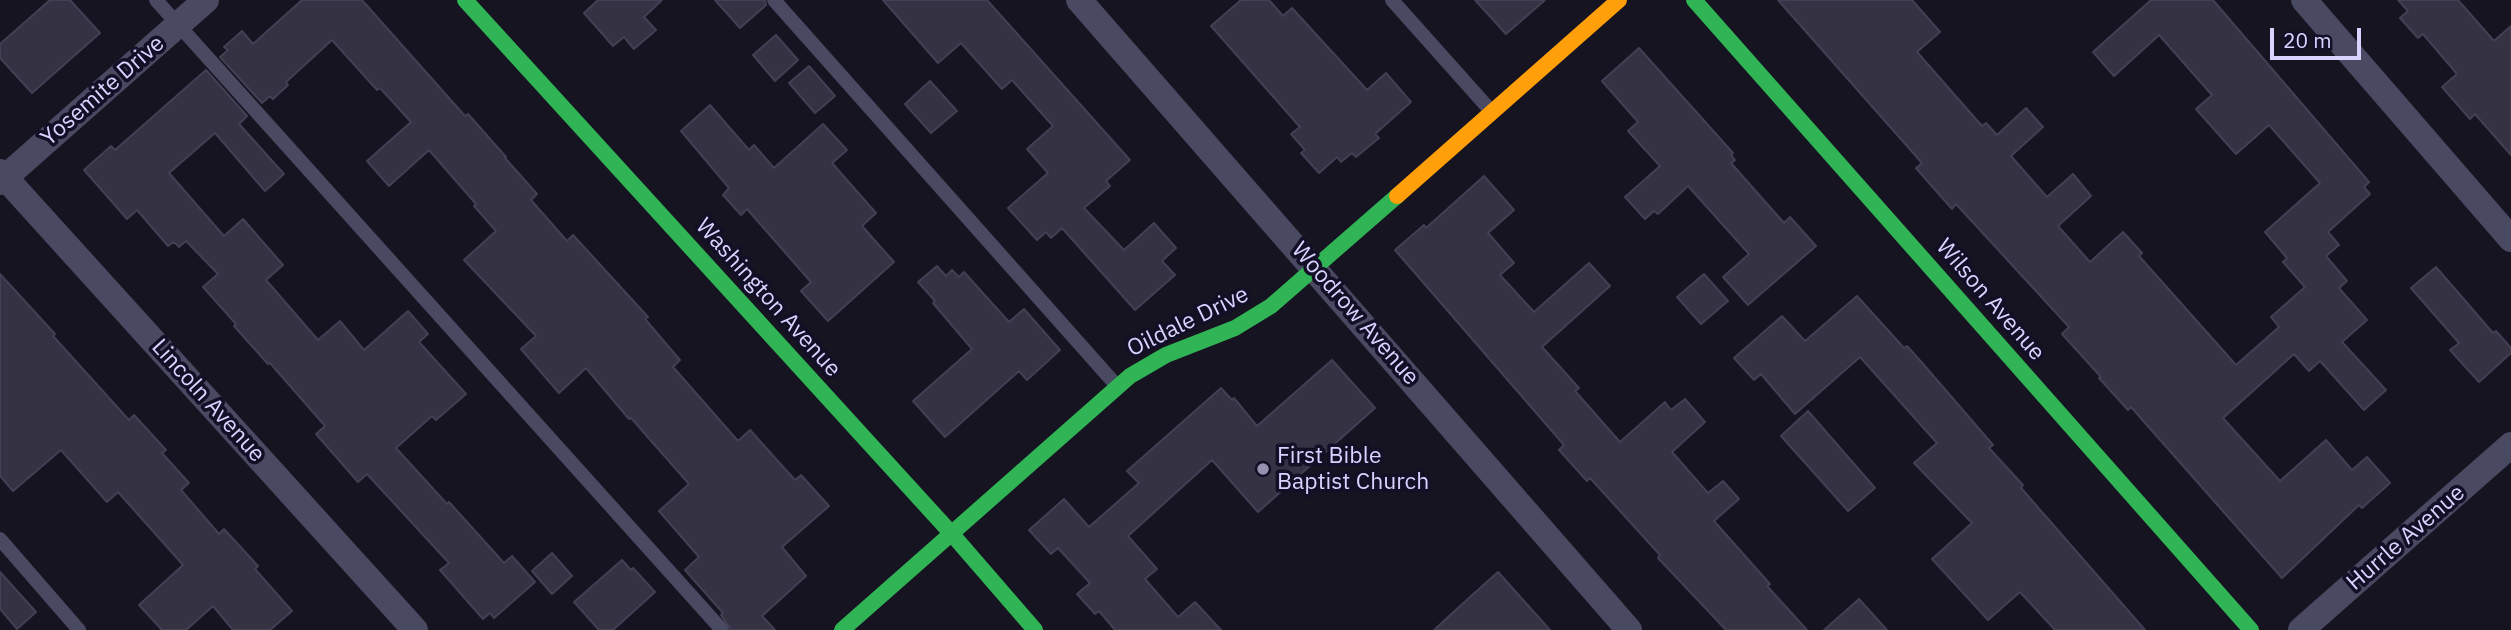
<!DOCTYPE html>
<html>
<head>
<meta charset="utf-8">
<style>
  body { margin:0 }
  #map { position:relative; width:2511px; height:630px; overflow:hidden; background:#161421; font-family:"IBM Plex Sans",sans-serif }
  canvas { display:block }
  .scale { position:absolute; left:2270px; top:28px; width:91px; height:32px; box-sizing:border-box; border:4px solid #d9d4ff; border-top:0; padding-left:9px; font-size:21px; line-height:24px; white-space:nowrap; color:#d9d4ff; -webkit-text-stroke:5px #130f26; paint-order:stroke }
</style>
</head>
<body>
<div id="map">
<canvas width="2511" height="630"></canvas>
<div class="scale">20 m</div>
</div>
<script>
const ctx = document.querySelector('canvas').getContext('2d');
ctx.lineJoin = 'round';
function paint(path, color) { ctx.fillStyle = color; ctx.fill(path, 'evenodd'); }
function stroke(path, color, width, dash) { ctx.strokeStyle = color; ctx.lineWidth = width; ctx.lineCap = dash ? 'butt' : 'round'; ctx.setLineDash(dash || []); ctx.stroke(path); }
function drawText(font, color, halo, rows, align = 'center') {
  ctx.font = font + ' "IBM Plex Sans",sans-serif'; ctx.lineWidth = 7; ctx.setLineDash([]); ctx.textBaseline = 'middle'; ctx.strokeStyle = halo; ctx.fillStyle = color; for (const [text, x, y, turn = 0] of rows) {
    ctx.save(); ctx.translate(x, y); ctx.rotate((+turn || 0) * Math.PI / 180); ctx.textAlign = isNaN(turn) ? turn : align; if (halo) ctx.strokeText(text, 0, 0); ctx.fillText(text, 0, 0); ctx.restore();
  }
}
const building = new Path2D(`
  M 50,0 L 70,0 L 100,33 L 32,93 L 0,58 L 0,44 Z
  M 302,0 L 362,0 L 465,116 L 468,114 L 506,157 L 505,158 L 537,194 L 531,200 L 567,241 L 573,235 L 648,317 L 645,319 L 680,360 L 673,367 L 738,441 L 750,430 L 795,480 L 801,475 L 829,506 L 782,547 L 806,576 L 762,616 L 775,630 L 731,630 L 721,615 L 723,613 L 685,570 L 699,557 L 659,511 L 689,484 L 631,418 L 629,419 L 586,368 L 559,393 L 521,349 L 536,336 L 464,260 L 496,231 L 474,206 L 476,204 L 429,150 L 389,186 L 367,161 L 411,122 L 380,88 L 377,90 L 332,40 L 286,82 L 288,85 L 273,99 L 270,96 L 262,103 L 220,57 L 228,50 L 224,47 L 242,31 L 253,44 Z
  M 598,0 L 662,0 L 644,17 L 656,30 L 634,49 L 624,37 L 613,46 L 584,13 Z
  M 715,0 L 765,0 L 766,5 L 740,28 Z
  M 883,0 L 987,0 L 1130,160 L 1106,181 L 1110,186 L 1084,208 L 1124,250 L 1154,223 L 1176,248 L 1162,261 L 1175,275 L 1135,310 L 1062,228 L 1051,238 L 1046,232 L 1037,240 L 1008,208 L 1048,173 L 1027,149 L 1053,126 L 1012,80 L 1002,89 L 961,43 L 938,63 Z
  M 1241,0 L 1269,0 L 1283,16 L 1292,8 L 1367,90 L 1386,73 L 1411,102 L 1375,134 L 1379,138 L 1356,157 L 1352,153 L 1341,162 L 1337,157 L 1319,173 L 1301,153 L 1305,150 L 1291,134 L 1300,127 L 1211,26 Z
  M 1475,0 L 1545,0 L 1506,34 Z
  M 1778,0 L 1912,0 L 1940,32 L 1917,52 L 1982,126 L 1986,123 L 1997,135 L 2026,108 L 2043,127 L 2011,156 L 2047,197 L 2073,174 L 2091,196 L 2058,226 L 2090,262 L 2123,232 L 2142,253 L 2139,256 L 2236,365 L 2279,327 L 2271,317 L 2305,287 L 2283,262 L 2287,258 L 2265,232 L 2320,183 L 2269,125 L 2236,154 L 2196,109 L 2212,95 L 2159,35 L 2114,76 L 2093,52 L 2151,0 L 2213,0 L 2369,182 L 2364,187 L 2370,194 L 2328,232 L 2339,245 L 2326,256 L 2347,281 L 2339,288 L 2367,320 L 2342,342 L 2386,390 L 2364,410 L 2320,361 L 2309,371 L 2294,354 L 2223,418 L 2280,481 L 2326,440 L 2352,470 L 2367,457 L 2390,483 L 2362,508 L 2359,505 L 2282,578 L 2131,407 L 2128,410 L 2099,378 L 2101,377 L 2062,334 L 2069,327 L 1956,204 L 1952,209 L 1916,168 L 1922,163 Z
  M 2398,0 L 2458,0 L 2494,41 L 2511,26 L 2511,155 L 2475,114 L 2470,119 L 2442,87 L 2457,74 L 2423,34 L 2418,38 L 2400,18 L 2408,11 Z
  M 776,35 L 798,60 L 775,81 L 753,55 Z
  M 1639,48 L 1733,153 L 1731,155 L 1735,160 L 1731,163 L 1784,223 L 1790,217 L 1816,246 L 1748,305 L 1723,277 L 1749,254 L 1688,186 L 1658,214 L 1654,211 L 1645,219 L 1625,197 L 1660,166 L 1628,131 L 1638,122 L 1602,81 Z
  M 809,66 L 835,96 L 815,113 L 789,83 Z
  M 206,70 L 247,116 L 239,124 L 284,174 L 265,191 L 215,133 L 169,173 L 224,236 L 243,219 L 283,265 L 266,280 L 318,340 L 340,321 L 364,350 L 408,311 L 428,334 L 419,342 L 466,394 L 436,420 L 432,416 L 396,448 L 447,504 L 449,502 L 504,563 L 512,556 L 535,582 L 494,618 L 490,613 L 483,619 L 440,570 L 449,563 L 367,474 L 358,482 L 316,434 L 325,426 L 270,363 L 268,364 L 234,326 L 236,324 L 203,287 L 218,274 L 186,241 L 179,247 L 174,242 L 168,246 L 137,210 L 127,219 L 84,170 L 111,146 L 115,150 Z
  M 930,81 L 957,111 L 931,133 L 905,104 Z
  M 710,105 L 749,150 L 754,145 L 774,168 L 823,124 L 847,150 L 832,163 L 876,213 L 862,226 L 894,262 L 828,321 L 801,291 L 811,282 L 747,209 L 741,215 L 723,195 L 729,188 L 681,131 Z
  M 1484,176 L 1514,210 L 1488,233 L 1514,263 L 1500,275 L 1534,312 L 1589,263 L 1610,286 L 1542,347 L 1579,388 L 1575,391 L 1620,442 L 1665,402 L 1671,410 L 1685,399 L 1705,422 L 1672,452 L 1708,493 L 1723,481 L 1739,499 L 1714,521 L 1770,584 L 1767,586 L 1807,630 L 1726,630 L 1658,558 L 1660,555 L 1590,478 L 1587,481 L 1559,450 L 1564,445 L 1395,250 L 1424,225 L 1426,228 Z
  M 937,266 L 946,276 L 952,270 L 959,277 L 964,272 L 1009,322 L 1024,309 L 1060,350 L 1027,380 L 1019,371 L 945,437 L 913,401 L 972,349 L 933,303 L 935,301 L 918,282 Z
  M 2436,267 L 2493,333 L 2496,331 L 2511,348 L 2511,353 L 2479,382 L 2450,350 L 2459,343 L 2411,288 Z
  M 0,274 L 55,334 L 53,336 L 129,420 L 134,415 L 166,450 L 162,453 L 189,483 L 181,490 L 219,534 L 224,529 L 258,566 L 255,569 L 292,611 L 270,630 L 233,630 L 213,606 L 186,630 L 162,630 L 139,605 L 183,565 L 118,492 L 107,502 L 61,450 L 13,491 L 0,476 Z
  M 1704,274 L 1728,301 L 1701,324 L 1677,297 Z
  M 1857,296 L 1904,348 L 1907,346 L 1924,365 L 1993,445 L 1989,448 L 2023,485 L 2021,488 L 2145,630 L 2055,630 L 2020,592 L 1988,620 L 1932,559 L 1972,523 L 1914,463 L 1937,443 L 1860,357 L 1795,414 L 1761,374 L 1754,380 L 1734,358 L 1782,316 L 1805,341 Z
  M 1332,360 L 1375,408 L 1258,512 L 1212,460 L 1128,536 L 1157,569 L 1145,579 L 1178,617 L 1195,602 L 1221,630 L 1115,630 L 1099,611 L 1095,614 L 1077,594 L 1090,583 L 1058,548 L 1051,554 L 1029,530 L 1064,499 L 1089,527 L 1139,483 L 1127,471 L 1221,388 L 1232,400 L 1234,398 L 1257,426 Z
  M 1808,411 L 1875,488 L 1848,511 L 1781,436 Z
  M 552,553 L 572,576 L 552,594 L 532,571 Z
  M 622,560 L 631,570 L 633,568 L 655,592 L 613,630 L 599,630 L 574,602 Z
  M 0,572 L 36,612 L 17,629 L 0,609 Z
  M 1498,572 L 1550,630 L 1434,630 L 1470,597 Z
  M 1859,599 L 1887,630 L 1824,630 Z`);
const lane = new Path2D(`
  M 156,0 L 722,630
  M 774,0 L 1117,386
  M 1392,0 L 1491,111
  M 0,539 L 79,630`);
const street = new Path2D(`
  M 1079,0 L 1629,630
  M 2304,0 L 2511,239
  M 0,172 L 415,630
  M 0,182 L 206,0
  M 2301,630 L 2511,445`);
const fast = new Path2D(`
  M 465,0 L 951,533 L 1035,630
  M 1694,0 L 2251,630
  M 842,630 L 1130,376 L 1166,355 L 1235,328 L 1271,306 L 1397,196`);
const slow = new Path2D(`
  M 1397,196 L 1619,0`);
const markers = [
  [1263,469,7,"#9591b1"]
];
const streetNames = [
  ["Yosemite Drive",103,91,-41],
  ["Washington Avenue",768,298,48],
  ["Wilson Avenue",1990,300,49],
  ["Woodrow Avenue",1355,314,49],
  ["Oildale Drive",1188,322,-26],
  ["Lincoln Avenue",208,401,48],
  ["Hurrle Avenue",2406,538,-41]
];
const poiNames = [
  ["First Bible",1277,456],
  ["Baptist Church",1277,482]
];
paint(building, '#343243');
stroke(building, '#433f54', 2);
stroke(lane, '#4a4962', 14);
stroke(street, '#4a4962', 26);
stroke(fast, '#30b455', 16);
stroke(slow, '#ff9f0a', 16);
for (const [x, y, r, color] of markers) { const dot = new Path2D(); dot.arc(x, y, r, 0, 2 * Math.PI); ctx.fillStyle = color; ctx.fill(dot); stroke(dot, '#130f26', 2.5); }
drawText('23px', '#d9d4ff', '#130f26', streetNames);
drawText('23px', '#d9d4ff', '#130f26', poiNames, 'left');
</script>
</body>
</html>
